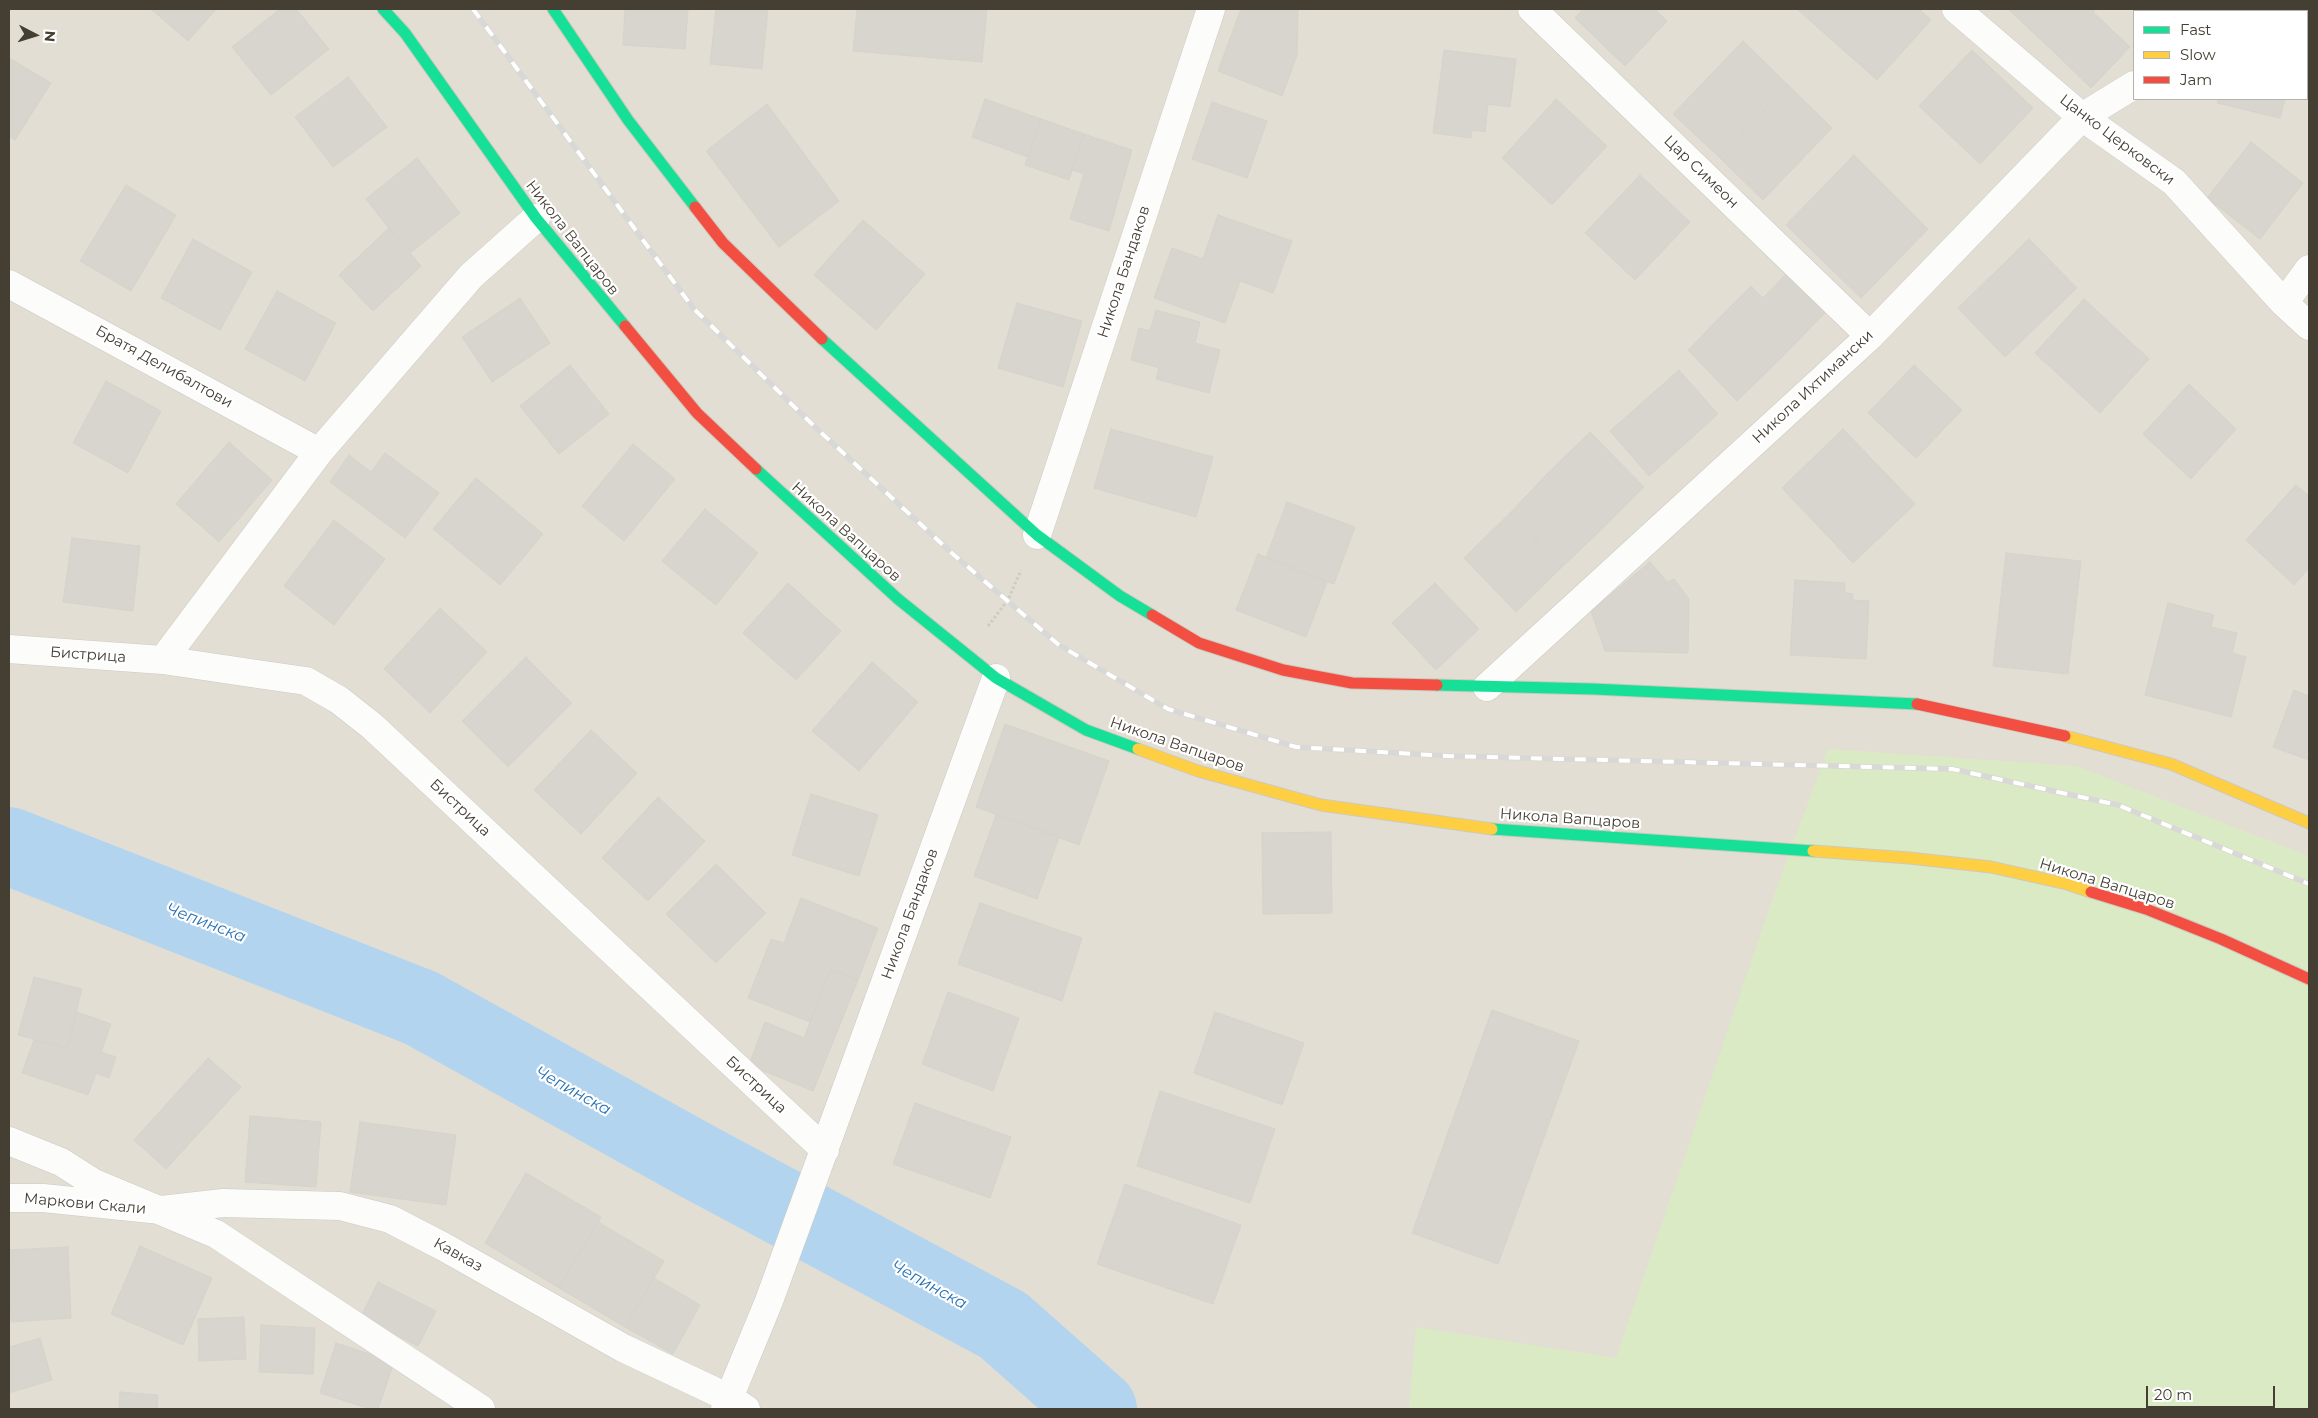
<!DOCTYPE html>
<html>
<head>
<meta charset="utf-8">
<style>
	body { margin:0 }
	#map { position:relative; width:2318px; height:1418px; overflow:hidden; background:#eeece6; font-family:Montserrat,sans-serif }
	canvas { display:block }
	.frame { position:absolute; inset:0; border:10px solid #443e33; pointer-events:none }
	.legend { position:absolute; left:2133px; top:10px; width:175px; height:90px; box-sizing:border-box; background:#fff; border:1px solid #b4b2ad; margin:0; padding:6px 9px; list-style:none; font-size:15px; color:#443e33 }
	.legend li { display:flex; align-items:center; gap:10px; height:25px }
	.legend b { width:25px; border:1px solid #b4b2ad }
	.north { position:absolute; left:10px; top:10px; width:50px; height:50px; -webkit-text-stroke:4px #fff; paint-order:stroke; rotate:95deg; font-size:14px; font-weight:700; line-height:20px; text-align:center; color:#443e33 }
	.north::after { content:''; display:block; margin:auto; width:18px; height:22px; background:#443e33; clip-path:polygon(50% 0,100% 100%,50% 72%,0 100%) }
	.scale { position:absolute; left:2146px; top:1386px; width:129px; height:22px; box-sizing:border-box; border:2px solid #443e33; border-top:0; padding-left:6px; font-size:15px; line-height:18px; white-space:nowrap; color:#443e33; -webkit-text-stroke:4px #fff; paint-order:stroke }
</style>
</head>
<body>
<div id="map">
<canvas width="2318" height="1418"></canvas>
<div class="frame"></div>
<ul class="legend">
<li><b style="height:6px;background:#16e098"></b>Fast</li>
<li><b style="height:6px;background:#ffcf43"></b>Slow</li>
<li><b style="height:6px;background:#f24e42"></b>Jam</li>
</ul>
<div class="north">N</div>
<div class="scale">20 m</div>
</div>
<script>
const c = document.querySelector('canvas').getContext('2d');
c.lineJoin = 'round';
function fill(path, color) { c.fillStyle = color; c.fill(path, 'evenodd'); }
const toPath = rows => new Path2D(rows.map(r => 'M' + r).join(''));
function strokePath(path, color, width, dash) { c.strokeStyle = color; c.lineWidth = width; c.lineCap = dash ? 'butt' : 'round'; c.setLineDash(dash || []); c.stroke(path); }
function label(font, color, halo, rows, align = 'center') {
  c.font = font + ' Montserrat,sans-serif'; c.lineWidth = 4.5; c.setLineDash([]); c.textBaseline = 'middle'; c.strokeStyle = halo; c.fillStyle = color; for (const [text, x, y, turn = 0] of rows) {
    c.save(); c.translate(x, y); c.rotate((+turn || 0) * Math.PI / 180); c.textAlign = isNaN(turn) ? turn : align; if (halo) c.strokeText(text, 0, 0); c.fillText(text, 0, 0); c.restore();
  }
}
fill(toPath([
	[9,9,2309,9,2309,1409,9,1409],
	[2134,11,2307,11,2307,99,2134,99]
]), '#e3ded3');
fill(toPath([
	[1828,749,2076,766,2309,856,2309,1409,1409,1409,1416,1327,1616,1358,1776,889]
]), '#daeac4');
strokePath(toPath([
	[9,846,421,1008,697,1161,1003,1325,1098,1409]
]), '#b3d4ef', 78);
const building = toPath([
	[151,9,216,9,188,41,151,9],
	[280,9,296,9,329,49,271,95,232,47,280,9],
	[625,9,688,9,685,49,623,45,625,9],
	[716,9,768,9,762,69,710,64,716,9],
	[857,9,987,9,982,62,853,51,857,9],
	[1241,9,1298,9,1297,55,1282,96,1218,71,1241,9],
	[1583,9,1655,9,1667,21,1625,66,1575,18,1583,9],
	[1797,9,1919,9,1931,20,1877,80,1797,9],
	[2008,9,2096,9,2055,53,2008,9],
	[2240,9,2309,9,2309,29,2307,39,2307,11,2240,11,2240,9],
	[2093,12,2130,47,2091,88,2055,53,2093,12],
	[1743,41,1788,85,1719,157,1673,114,1743,41],
	[1444,50,1516,59,1510,107,1488,104,1485,132,1472,130,1471,138,1433,133,1444,50],
	[1972,50,2033,108,1980,164,1919,106,1972,50],
	[9,58,51,83,15,140,9,136,9,58],
	[348,77,387,127,333,167,295,117,348,77],
	[1788,85,1832,128,1763,200,1719,157,1788,85],
	[985,99,1041,119,1028,157,972,137,985,99],
	[1556,99,1607,146,1552,205,1502,158,1556,99],
	[2219,99,2285,99,2280,118,2217,103,2219,99],
	[1212,102,1267,121,1247,178,1192,159,1212,102],
	[767,104,839,201,779,247,706,151,767,104],
	[1041,119,1084,134,1069,180,1025,165,1041,119],
	[1084,134,1132,150,1109,231,1070,219,1084,174,1072,170,1084,134],
	[2251,142,2303,183,2260,239,2207,198,2251,142],
	[1854,155,1928,229,1861,298,1786,225,1854,155],
	[417,158,460,213,409,254,366,199,417,158],
	[1640,175,1690,222,1635,280,1585,233,1640,175],
	[126,185,176,215,131,291,80,261,126,185],
	[1218,215,1292,241,1273,293,1240,281,1225,323,1154,298,1172,248,1203,259,1218,215],
	[863,220,925,274,876,330,814,275,863,220],
	[389,228,421,266,373,311,339,275,389,228],
	[193,239,252,272,220,330,161,298,193,239],
	[2029,239,2077,288,2005,357,1958,308,2029,239],
	[1787,273,1826,312,1781,358,1730,307,1751,286,1763,298,1787,273],
	[277,291,336,323,305,381,245,349,277,291],
	[520,298,550,343,492,382,462,337,520,298],
	[2084,299,2149,359,2100,413,2035,353,2084,299],
	[1017,303,1082,321,1063,387,998,368,1017,303],
	[1730,307,1781,358,1737,401,1688,350,1730,307],
	[1156,310,1200,322,1195,343,1220,350,1209,393,1156,379,1159,368,1131,360,1139,328,1150,331,1156,310],
	[570,365,609,414,559,454,520,406,570,365],
	[1914,365,1962,410,1916,458,1868,413,1914,365],
	[1679,370,1718,414,1649,476,1610,431,1679,370],
	[106,381,161,411,128,473,73,443,106,381],
	[2189,384,2236,429,2191,479,2143,434,2189,384],
	[1111,429,1213,457,1196,517,1094,488,1111,429],
	[1843,429,1915,504,1853,563,1782,488,1843,429],
	[1590,432,1644,487,1602,529,1547,474,1590,432],
	[229,442,272,480,219,542,176,504,229,442],
	[633,444,675,479,624,541,582,506,633,444],
	[385,453,439,493,405,538,330,482,349,455,371,472,385,453],
	[1547,474,1602,529,1562,567,1510,513,1547,474],
	[476,478,543,534,500,585,433,529,476,478],
	[2296,485,2309,496,2309,568,2294,585,2246,540,2296,485],
	[1287,502,1355,527,1334,584,1266,558,1287,502],
	[705,509,758,553,716,605,662,561,705,509],
	[1510,513,1562,567,1516,612,1464,558,1510,513],
	[334,520,385,559,334,625,284,586,334,520],
	[72,538,140,546,133,611,63,602,72,538],
	[2006,553,2081,561,2068,674,1993,666,2006,553],
	[1258,554,1327,582,1306,637,1236,610,1258,554],
	[1650,562,1667,582,1674,579,1689,599,1688,653,1605,651,1591,611,1650,562],
	[1795,580,1845,583,1845,593,1853,594,1853,600,1869,601,1866,659,1790,655,1795,580],
	[788,583,841,631,796,680,743,633,788,583],
	[1435,583,1479,629,1436,670,1392,623,1435,583],
	[2168,603,2214,615,2211,627,2237,633,2232,653,2246,657,2231,717,2145,695,2168,603],
	[440,608,487,652,430,713,384,669,440,608],
	[526,657,572,703,508,767,462,721,526,657],
	[872,662,918,702,859,771,812,731,872,662],
	[2294,690,2309,696,2309,760,2273,747,2294,690],
	[1005,724,1109,761,1079,845,976,807,1005,724],
	[591,730,637,773,581,834,534,790,591,730],
	[811,794,878,815,859,876,792,855,811,794],
	[658,797,705,841,648,901,602,858,658,797],
	[996,815,1059,837,1037,899,974,876,996,815],
	[1331,832,1332,913,1263,914,1262,833,1331,832],
	[716,864,766,913,716,963,666,914,716,864],
	[801,898,878,928,858,980,831,969,810,1022,748,998,771,939,784,943,801,898],
	[980,903,1082,938,1062,1001,958,964,980,903],
	[831,969,858,980,813,1091,749,1065,765,1022,804,1038,831,969],
	[34,977,82,989,67,1048,18,1035,34,977],
	[948,992,1019,1018,993,1091,922,1064,948,992],
	[1492,1010,1579,1041,1498,1264,1412,1233,1492,1010],
	[77,1012,111,1024,101,1052,116,1057,109,1078,96,1073,88,1095,22,1073,34,1040,67,1048,77,1012],
	[1215,1012,1304,1043,1282,1105,1194,1073,1215,1012],
	[208,1058,241,1087,166,1169,134,1140,208,1058],
	[1160,1091,1275,1129,1250,1203,1137,1166,1160,1091],
	[915,1103,1011,1137,990,1198,893,1164,915,1103],
	[250,1116,321,1122,316,1187,245,1182,250,1116],
	[360,1122,456,1135,446,1205,350,1192,360,1122],
	[526,1173,601,1217,559,1288,485,1243,526,1173],
	[1125,1184,1241,1225,1213,1304,1097,1264,1125,1184],
	[598,1222,664,1261,625,1327,559,1288,598,1222],
	[140,1246,212,1278,183,1345,111,1314,140,1246],
	[68,1247,71,1318,11,1322,9,1250,68,1247],
	[654,1278,700,1305,673,1354,625,1327,654,1278],
	[378,1282,436,1311,418,1346,361,1317,378,1282],
	[244,1317,246,1359,199,1361,198,1319,244,1317],
	[261,1325,315,1328,313,1374,259,1372,261,1325],
	[40,1338,52,1380,9,1393,9,1343,10,1347,40,1338],
	[336,1343,394,1362,378,1409,370,1409,320,1393,336,1343],
	[120,1392,158,1395,157,1409,119,1409,120,1392]
]);
fill(building, '#d8d5ce');
strokePath(building, '#d6d3cc', 1);
const street = toPath([
	[1532,9,1870,336],
	[1956,9,2082,117,2174,182,2284,303,2309,326],
	[2203,11,2205,9],
	[9,284,319,452],
	[2284,303,2309,269],
	[1037,535,1211,9],
	[9,649,163,660,264,675,306,681,339,700,372,726,825,1150],
	[163,660,319,452,471,276,536,218],
	[1487,687,1870,336,2082,117,2134,85],
	[9,1141,61,1162,94,1183,216,1234,481,1409],
	[9,1198,43,1198,161,1210,223,1203,340,1206,390,1219,444,1247,623,1348,729,1398,725,1409],
	[746,1409,729,1398,769,1301,996,678]
]);
const fast = toPath([
	[383,9,405,33,536,218,625,326],
	[553,9,628,120,695,207],
	[822,339,1037,535,1120,596,1152,615],
	[756,469,898,599,996,678,1086,730,1138,749],
	[1437,685,1593,689,1917,704],
	[1492,829,1813,851]
]);
const slow = toPath([
	[2065,736,2171,764,2309,823],
	[1138,749,1198,771,1321,805,1492,829],
	[1813,851,1909,858,1991,867,2067,884,2091,892]
]);
const jam = toPath([
	[695,207,723,243,822,339],
	[625,326,697,413,756,469],
	[1152,615,1199,643,1283,670,1352,683,1437,685],
	[1917,704,2065,736],
	[2091,892,2146,909,2221,939,2309,979]
]);
strokePath(street, '#cccac4', 29);
strokePath(fast, '#cec9bc', 13);
strokePath(slow, '#cec9bc', 13);
strokePath(jam, '#cec9bc', 13);
strokePath(toPath([
	[988,626,1008,600,1021,570]
]), '#cdcbc6', 3, [2.5, 2.5]);
strokePath(street, '#fcfcfb', 28);
strokePath(fast, '#16e098', 11);
strokePath(slow, '#ffcf43', 11);
strokePath(jam, '#f24e42', 11);
const rail = toPath([
	[473,9,693,308,815,427,954,555,1059,645,1168,709,1296,747,1448,756,1952,769,2118,805,2309,884]
]);
strokePath(rail, '#d8d8d7', 5.5);
strokePath(rail, '#fff', 4, [11]);
label('15px', '#443e33', '#fff', [
	["Цанко Церковски",2117,140,37],
	["Цар Симеон",1701,172,44],
	["Никола Вапцаров",572,238,52],
	["Никола Бандаков",1124,272,-72],
	["Братя Делибалтови",164,367,29],
	["Никола Ихтимански",1813,387,-43],
	["Никола Вапцаров",846,532,42],
	["Бистрица",88,655,4],
	["Никола Вапцаров",1177,745,19],
	["Бистрица",460,808,43],
	["Никола Вапцаров",1570,819,4],
	["Никола Вапцаров",2107,884,17],
	["Никола Бандаков",910,914,-70],
	["Бистрица",756,1085,43],
	["Маркови Скали",85,1204,5],
	["Кавказ",458,1255,29]
]);
label('italic 16px', '#2872b3', '#fff', [
	["Чепинска",206,923,21],
	["Чепинска",573,1091,29],
	["Чепинска",929,1285,29]
]);
</script>
</body>
</html>
